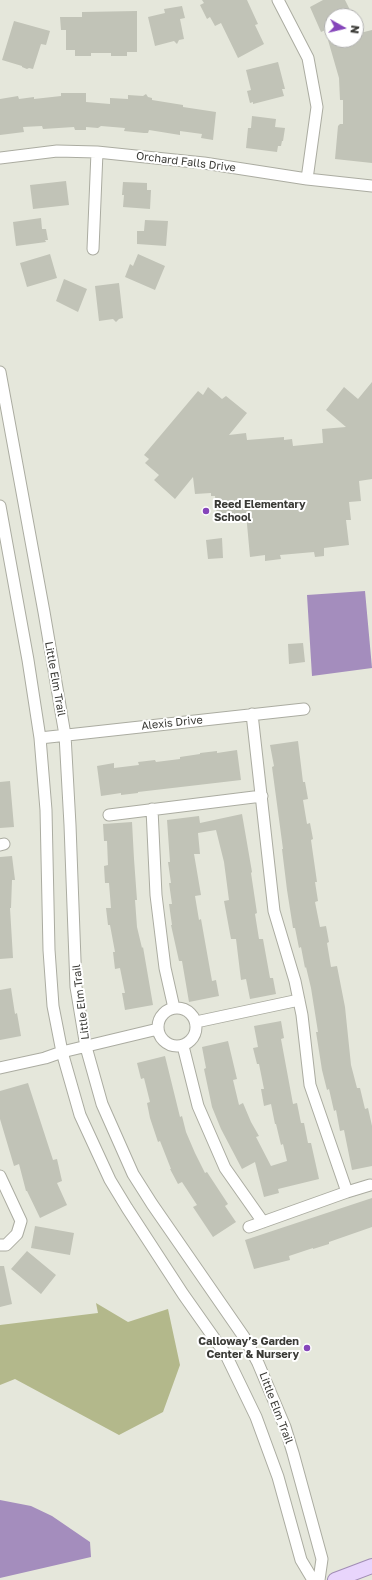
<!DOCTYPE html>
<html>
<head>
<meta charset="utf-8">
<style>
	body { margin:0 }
	#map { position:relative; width:372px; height:1580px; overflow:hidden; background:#e5e7db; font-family:"Golos Text",sans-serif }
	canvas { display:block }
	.north { position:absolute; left:324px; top:8px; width:40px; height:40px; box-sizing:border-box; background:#fff; border:1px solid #b0b0af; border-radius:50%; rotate:98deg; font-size:11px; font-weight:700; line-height:16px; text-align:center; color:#3a3a36 }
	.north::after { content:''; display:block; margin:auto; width:14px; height:18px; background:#8545ba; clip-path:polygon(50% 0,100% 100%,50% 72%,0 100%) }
</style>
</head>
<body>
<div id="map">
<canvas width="372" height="1580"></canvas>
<div class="north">N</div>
</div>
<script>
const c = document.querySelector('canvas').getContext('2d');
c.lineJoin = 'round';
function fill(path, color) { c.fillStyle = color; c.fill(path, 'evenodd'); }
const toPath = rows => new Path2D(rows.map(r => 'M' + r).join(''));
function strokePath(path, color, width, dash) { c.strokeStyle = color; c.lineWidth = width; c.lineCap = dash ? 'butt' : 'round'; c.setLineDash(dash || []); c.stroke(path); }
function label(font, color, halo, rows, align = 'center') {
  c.font = font + ' "Golos Text",sans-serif'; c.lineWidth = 4; c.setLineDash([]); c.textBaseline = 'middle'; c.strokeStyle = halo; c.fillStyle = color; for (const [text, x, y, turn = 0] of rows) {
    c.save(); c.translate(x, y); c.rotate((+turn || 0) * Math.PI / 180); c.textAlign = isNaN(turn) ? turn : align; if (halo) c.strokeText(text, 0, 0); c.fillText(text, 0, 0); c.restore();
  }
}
fill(toPath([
	[96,1303,128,1322,168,1309,180,1365,163,1412,119,1435,15,1379,0,1385,0,1325,98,1313]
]), '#b3b88b');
fill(toPath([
	[365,591,372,668,312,676,307,595],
	[0,1500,31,1506,52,1516,90,1542,91,1557,0,1578]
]), '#a48dbd');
fill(toPath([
	[202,0,247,0,258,24,255,25,264,44,238,58,221,23,215,26,210,17,207,19,200,5,204,3],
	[323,0,345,0,353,16,332,16,332,27,321,32,310,7],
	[182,6,185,18,180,19,184,39,179,40,177,44,174,41,155,46,148,17,165,13,164,9],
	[137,11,137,52,127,52,127,56,111,56,111,53,91,53,91,56,75,56,75,50,66,50,66,30,61,30,60,17,82,17,82,12],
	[14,21,50,31,46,45,41,44,33,69,29,68,27,69,22,67,22,66,2,60],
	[372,30,372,163,335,159,338,126,340,124,343,124,343,100,340,100,339,78,328,40,356,40,356,34],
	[278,62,285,89,282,89,284,96,253,104,253,102,250,103,247,91,251,90,246,70],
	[61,93,86,93,86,102,110,104,110,98,128,99,128,95,143,96,146,94,148,97,152,98,152,100,183,105,183,107,216,112,213,140,201,138,202,134,180,131,180,135,149,130,148,133,144,133,124,131,125,128,101,126,98,128,86,127,86,130,75,130,74,127,43,129,42,126,23,127,24,132,0,135,0,99,18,96,19,99,34,97,34,99,61,96],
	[252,116,276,119,275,127,285,128,283,141,282,141,281,146,278,146,277,152,246,148,248,128,251,128],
	[66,181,69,205,33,209,30,185],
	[123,182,147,183,147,190,151,190,150,209,123,207,124,195,122,195],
	[41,218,42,229,46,229,48,240,45,240,46,242,16,246,13,222],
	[145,220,168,221,166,246,137,244,137,231,144,231],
	[50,254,57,278,27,287,20,263],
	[138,254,165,266,155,290,125,277,130,264,133,266],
	[64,279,87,289,78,312,56,301],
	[119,283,123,318,119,319,116,322,113,319,99,321,95,286],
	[372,382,372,479,359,481,361,501,349,502,351,520,346,520,349,545,324,548,324,556,315,557,314,552,280,555,281,559,265,561,265,555,250,557,246,513,217,516,215,496,211,496,211,493,195,494,193,477,175,499,154,480,159,475,145,463,149,459,144,455,198,391,203,395,208,387,222,399,226,396,247,413,229,435,246,433,247,440,284,437,284,440,292,439,293,446,323,443,322,429,346,427,326,410,344,387,358,399],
	[222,538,223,558,208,559,206,540],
	[303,643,305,662,289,664,288,644],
	[298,741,303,782,305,782,308,799,303,800,307,824,310,823,313,839,311,840,317,882,315,882,318,901,315,902,320,927,326,926,329,942,327,943,331,967,337,966,345,1007,351,1065,357,1088,360,1088,365,1109,368,1108,372,1126,372,1166,352,1170,344,1130,340,1131,336,1110,334,1111,329,1089,327,1090,322,1070,316,1032,318,1032,311,988,306,967,305,968,301,947,299,948,295,928,293,928,287,890,282,849,283,849,272,767,274,766,270,745],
	[237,750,241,780,138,792,138,793,121,795,121,793,101,796,97,766,114,763,114,768,139,765,138,762,155,760,156,762,180,759,180,757,200,754,200,753,217,751,217,753],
	[10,781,14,827,0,828,0,782],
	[242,814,252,872,251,873,257,913,255,914,259,939,263,939,270,978,273,978,276,994,250,999,246,979,241,980,236,939,231,939,224,901,229,900,224,862,216,830,198,833,200,854,194,854,201,895,195,896,199,920,201,919,212,981,216,980,219,996,189,1002,182,961,179,961,171,925,172,925,169,904,172,904,169,883,171,883,168,862,170,862,167,820,199,816,200,823],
	[132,822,134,859,137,900,135,900,137,927,142,948,143,947,153,1005,125,1010,122,993,125,993,120,968,115,969,113,952,115,952,110,925,108,925,106,908,111,908,109,883,105,883,104,866,108,865,107,841,104,841,103,824],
	[12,856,15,880,12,880,11,908,10,908,13,958,0,959,0,857],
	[11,988,15,1014,17,1013,21,1036,0,1040,0,990],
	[281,1021,284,1038,281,1039,293,1104,297,1103,301,1123,304,1123,308,1143,311,1143,319,1179,278,1189,279,1193,264,1197,255,1162,242,1169,221,1129,212,1107,204,1069,206,1068,202,1047,228,1041,237,1079,233,1080,239,1105,243,1103,251,1122,259,1136,256,1137,271,1166,287,1161,283,1144,281,1145,276,1124,275,1124,271,1104,264,1106,261,1089,264,1089,259,1064,257,1064,253,1048,258,1047,254,1026],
	[165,1056,180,1117,182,1116,186,1132,195,1153,205,1173,207,1172,228,1204,225,1206,236,1222,213,1237,193,1207,197,1205,182,1182,178,1184,170,1169,171,1169,160,1141,158,1142,150,1118,147,1103,150,1102,144,1078,141,1079,137,1063],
	[28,1083,53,1160,57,1159,62,1181,57,1183,67,1205,40,1218,27,1191,26,1191,19,1164,14,1166,0,1119,0,1091],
	[372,1198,372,1227,329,1242,329,1244,313,1249,313,1248,289,1256,290,1260,254,1269,245,1240],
	[35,1226,74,1233,70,1255,31,1248],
	[27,1251,56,1275,41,1294,11,1269],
	[0,1266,4,1266,12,1304,0,1307]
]), '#c1c3b7');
const minor = toPath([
	[278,0,308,58,317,107,307,179],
	[0,158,57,151,97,152,204,163,307,179,372,186],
	[93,249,97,152],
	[0,372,44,612,65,735,70,825,76,987,86,1047,102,1104,133,1174,152,1204,244,1337,258,1363,285,1427,293,1453,322,1559,319,1580],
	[0,506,28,660,40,738,46,810,49,950,53,1006,62,1052,80,1115,110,1180,127,1208,183,1294,226,1355,256,1417,278,1477,301,1560,313,1580],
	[252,714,274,911,295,981,302,1015,310,1085,347,1192,370,1185],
	[40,738,304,709],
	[152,809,156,895,165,968,174,1008],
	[109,815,262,796],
	[0,845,4,844],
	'158 1027a19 19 0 1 1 38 0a19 19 0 1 1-38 0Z',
	[196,1022,299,1000],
	[183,1046,198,1106,225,1168,263,1222],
	[0,1068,45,1058,62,1052,158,1029],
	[0,1176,21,1221,17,1234,6,1245,0,1245],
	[249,1227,347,1192]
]);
const major = toPath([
	[335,1580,372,1566]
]);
strokePath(minor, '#abaca1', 13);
strokePath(major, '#a18db5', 16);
strokePath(minor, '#fff', 11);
strokePath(major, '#e8d5fc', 14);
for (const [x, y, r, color] of [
	[206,511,4,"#8545ba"],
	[307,1348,4,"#8545ba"]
]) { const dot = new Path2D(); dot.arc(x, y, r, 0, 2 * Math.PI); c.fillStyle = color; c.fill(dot); strokePath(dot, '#fff', 1.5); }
label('11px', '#3a3a36', '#fff', [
	["Orchard Falls Drive",186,162,7],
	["Little Elm Trail",55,679,80],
	["Alexis Drive",172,723,-6],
	["Little Elm Trail",81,1002,-97],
	["Little Elm Trail",276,1408,69]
]);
label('bold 11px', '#3a3a36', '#fff', [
	["Reed Elementary",214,505],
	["School",214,518],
	["Calloway’s Garden",299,1342,"right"],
	["Center & Nursery",299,1355,"right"]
], 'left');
</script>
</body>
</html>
